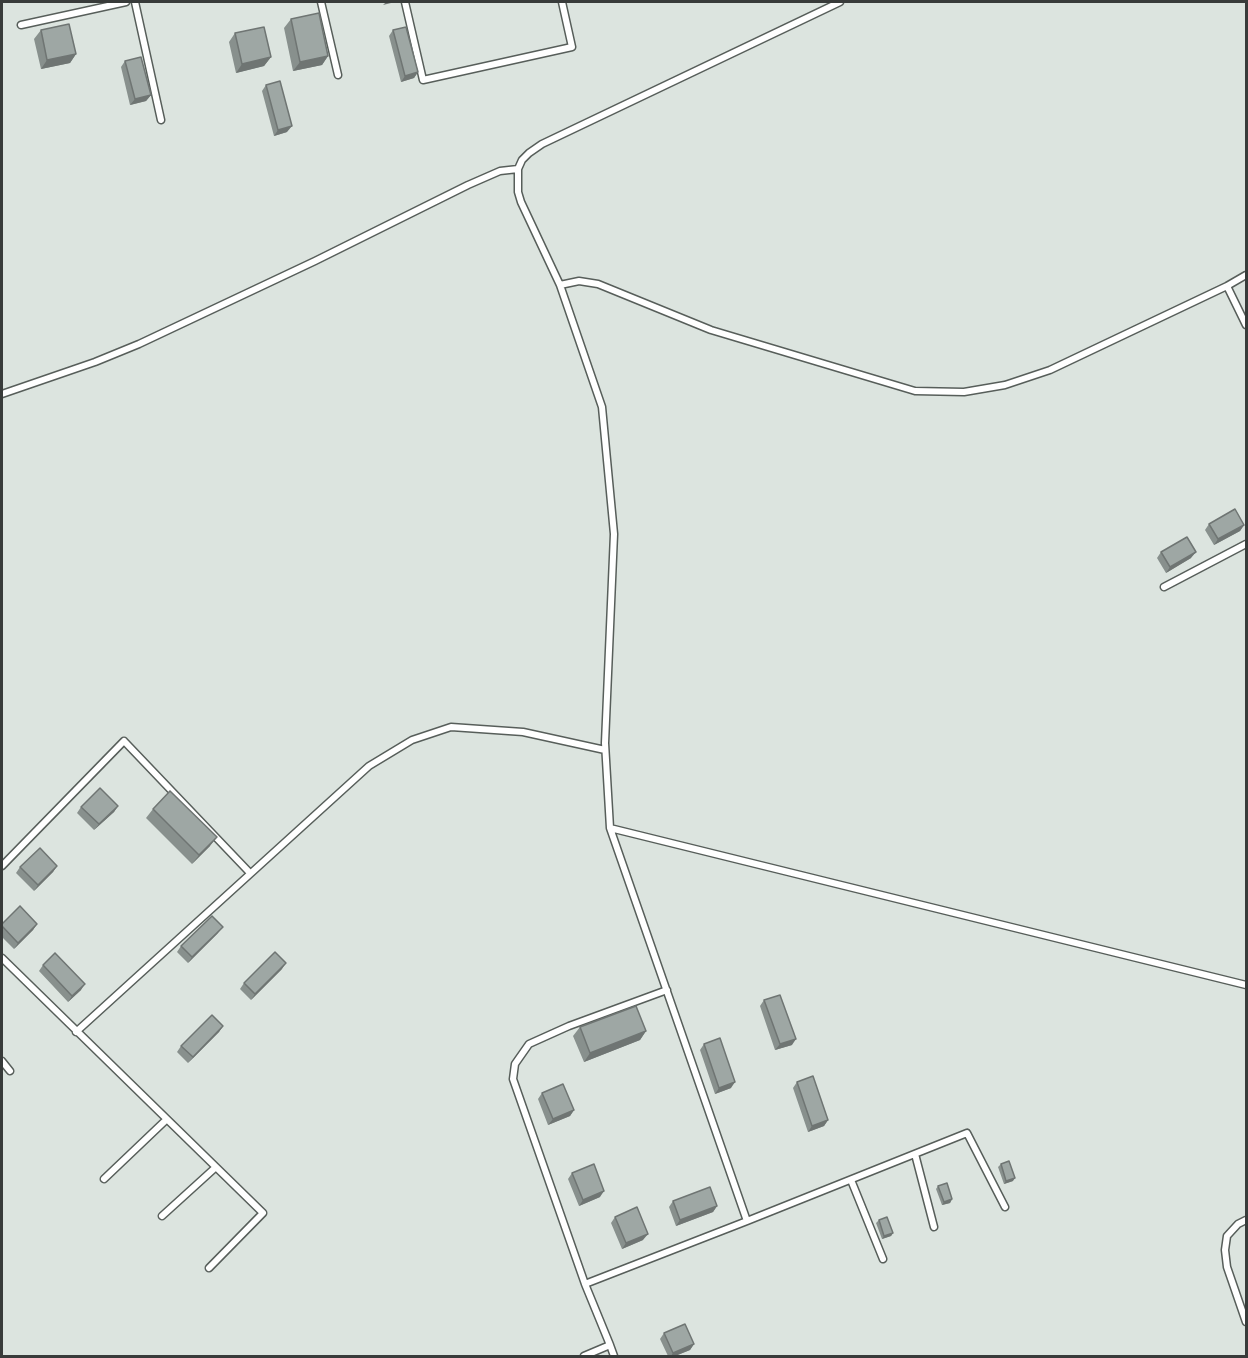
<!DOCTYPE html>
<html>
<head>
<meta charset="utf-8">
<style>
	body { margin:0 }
	#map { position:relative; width:1248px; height:1358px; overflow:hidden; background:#dce4df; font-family:Montserrat,sans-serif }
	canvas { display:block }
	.frame { position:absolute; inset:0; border:3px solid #383b3a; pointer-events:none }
</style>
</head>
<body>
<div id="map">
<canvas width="1248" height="1358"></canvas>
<div class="frame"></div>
</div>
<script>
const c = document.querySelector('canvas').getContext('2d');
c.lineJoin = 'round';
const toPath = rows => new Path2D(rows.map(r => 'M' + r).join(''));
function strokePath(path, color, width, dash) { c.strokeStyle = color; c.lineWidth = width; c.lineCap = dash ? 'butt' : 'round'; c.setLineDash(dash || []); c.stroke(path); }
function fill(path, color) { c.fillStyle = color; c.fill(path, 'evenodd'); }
const service = toPath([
	[135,2,161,120],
	[321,2,338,75],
	[405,2,423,80,572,47,562,2],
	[21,25,126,2],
	[560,285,579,281,598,284,711,330,915,391,964,392,1005,385,1050,370,1227,286,1246,275],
	[1227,286,1246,325],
	[2,394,95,362,139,344,315,261,468,185,500,171,518,169],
	[1164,587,1246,544],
	[610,828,1246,985],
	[2,866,124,741,250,873],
	[2,958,263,1213,209,1268],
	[667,990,569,1026,529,1044,515,1064,513,1079,585,1284,747,1221,967,1133,1005,1207],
	[76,1032,369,766,412,740,451,727,523,732,605,750],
	[2,1061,10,1071],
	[915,1154,934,1227],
	[104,1179,167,1119],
	[851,1180,883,1259],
	[162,1216,216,1167],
	[1246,1220,1238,1224,1227,1236,1225,1250,1227,1267,1246,1322],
	[747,1221,610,828,605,743,614,534,602,407,560,285,521,202,518,192,518,169,522,160,529,153,542,144,840,2],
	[610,1345,614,1356],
	[584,1356,610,1345,585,1284]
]);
strokePath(service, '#575e5a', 9);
strokePath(service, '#fff', 6);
fill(toPath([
	[291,19,328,56,322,65,293,71,284,28],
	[41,30,76,54,70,63,41,69,34,39],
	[393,30,418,72,414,78,401,82,389,36],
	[235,33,271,57,264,66,236,73,229,42],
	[125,61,151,95,146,101,130,105,121,67],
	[266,85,287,132,274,136,262,91],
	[1209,524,1244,525,1240,531,1214,545,1205,530],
	[1161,552,1191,558,1166,573,1157,558],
	[118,806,114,812,94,830,77,813,81,807],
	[153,809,210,846,192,864,146,818],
	[57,866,53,872,34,891,16,873,20,867],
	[2,924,37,924,33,930,14,949,2,937],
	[218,933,188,963,177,952,181,946],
	[43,965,81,990,68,1002,39,971],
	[282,969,251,1000,240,989,244,983],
	[764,1000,792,1045,775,1050,760,1006],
	[223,1026,219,1032,188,1063,177,1052,181,1046],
	[580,1027,646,1031,640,1040,584,1062,573,1036],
	[704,1044,731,1088,715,1094,700,1050],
	[797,1082,828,1120,824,1126,808,1132,793,1088],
	[542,1093,574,1110,570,1116,548,1125,538,1099],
	[1001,1164,1013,1181,1004,1184,998,1167],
	[572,1173,600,1197,579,1206,568,1179],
	[938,1186,952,1199,950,1203,942,1205,936,1189],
	[673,1201,717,1206,713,1212,676,1226,669,1207],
	[615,1217,643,1240,622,1249,611,1223],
	[879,1220,893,1233,891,1236,882,1239,876,1223],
	[664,1333,694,1344,690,1350,675,1356,668,1356,660,1339]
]), '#88908d');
fill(toPath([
	[386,2,395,2,383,5],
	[76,54,70,63,41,69,47,60],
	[328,56,322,65,293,71,300,62],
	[271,57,264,66,236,73,242,64],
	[418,72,414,78,401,82,405,76],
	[151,95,146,101,130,105,135,99],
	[292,126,287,132,274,136,278,130],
	[1244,525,1240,531,1214,545,1218,539],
	[1196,552,1191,558,1166,573,1170,567],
	[118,806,114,812,94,830,99,824],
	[217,837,210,846,192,864,199,855],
	[57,866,53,872,34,891,38,885],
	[37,924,33,930,14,949,18,943],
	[223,927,218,933,188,963,192,957],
	[286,963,282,969,251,1000,255,994],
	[85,984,81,990,68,1002,72,996],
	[223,1026,219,1032,188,1063,193,1057],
	[646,1031,640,1040,584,1062,590,1053],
	[796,1039,792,1045,775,1050,780,1044],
	[735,1082,731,1088,715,1094,719,1088],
	[574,1110,570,1116,548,1125,553,1119],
	[828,1120,824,1126,808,1132,812,1126],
	[1015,1178,1013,1181,1004,1184,1006,1181],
	[604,1191,600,1197,579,1206,583,1200],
	[952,1199,950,1203,942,1205,944,1202],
	[717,1206,713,1212,676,1226,680,1220],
	[893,1233,891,1236,882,1239,884,1236],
	[648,1234,643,1240,622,1249,626,1243],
	[694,1344,690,1350,675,1356,671,1356,673,1353]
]), '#6f7573');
const building = toPath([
	[319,13,328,56,300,62,291,19,319,13],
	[69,24,76,54,47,60,41,30,69,24],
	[264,27,271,57,242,64,235,33,264,27],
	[406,27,418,72,405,76,393,30,406,27],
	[141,57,151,95,135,99,125,61,141,57],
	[280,81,292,126,278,130,266,85,280,81],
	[1235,509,1244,525,1218,539,1209,524,1235,509],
	[1187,537,1196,552,1170,567,1161,552,1187,537],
	[100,788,118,806,99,824,81,807,100,788],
	[170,791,217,837,199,855,153,809,170,791],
	[40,848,57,866,38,885,20,867,40,848],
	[20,906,37,924,18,943,2,926,2,924,20,906],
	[212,916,223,927,192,957,181,946,212,916],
	[275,952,286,963,255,994,244,983,275,952],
	[55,953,85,984,72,996,43,965,55,953],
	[780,995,796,1039,780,1044,764,1000,780,995],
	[636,1006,646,1031,590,1053,580,1027,636,1006],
	[212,1015,223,1026,193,1057,181,1046,212,1015],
	[720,1038,735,1082,719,1088,704,1044,720,1038],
	[813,1076,828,1120,812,1126,797,1082,813,1076],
	[563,1084,574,1110,553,1119,542,1093,563,1084],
	[1009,1161,1015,1178,1006,1181,1001,1164,1009,1161],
	[594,1164,604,1191,583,1200,572,1173,594,1164],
	[947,1183,952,1199,944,1202,938,1186,947,1183],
	[710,1187,717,1206,680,1220,673,1201,710,1187],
	[637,1207,648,1234,626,1243,615,1217,637,1207],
	[887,1217,893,1233,884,1236,879,1220,887,1217],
	[685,1324,694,1344,673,1353,664,1333,685,1324]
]);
fill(building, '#9ea7a4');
strokePath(building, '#6f7573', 1.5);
</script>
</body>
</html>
